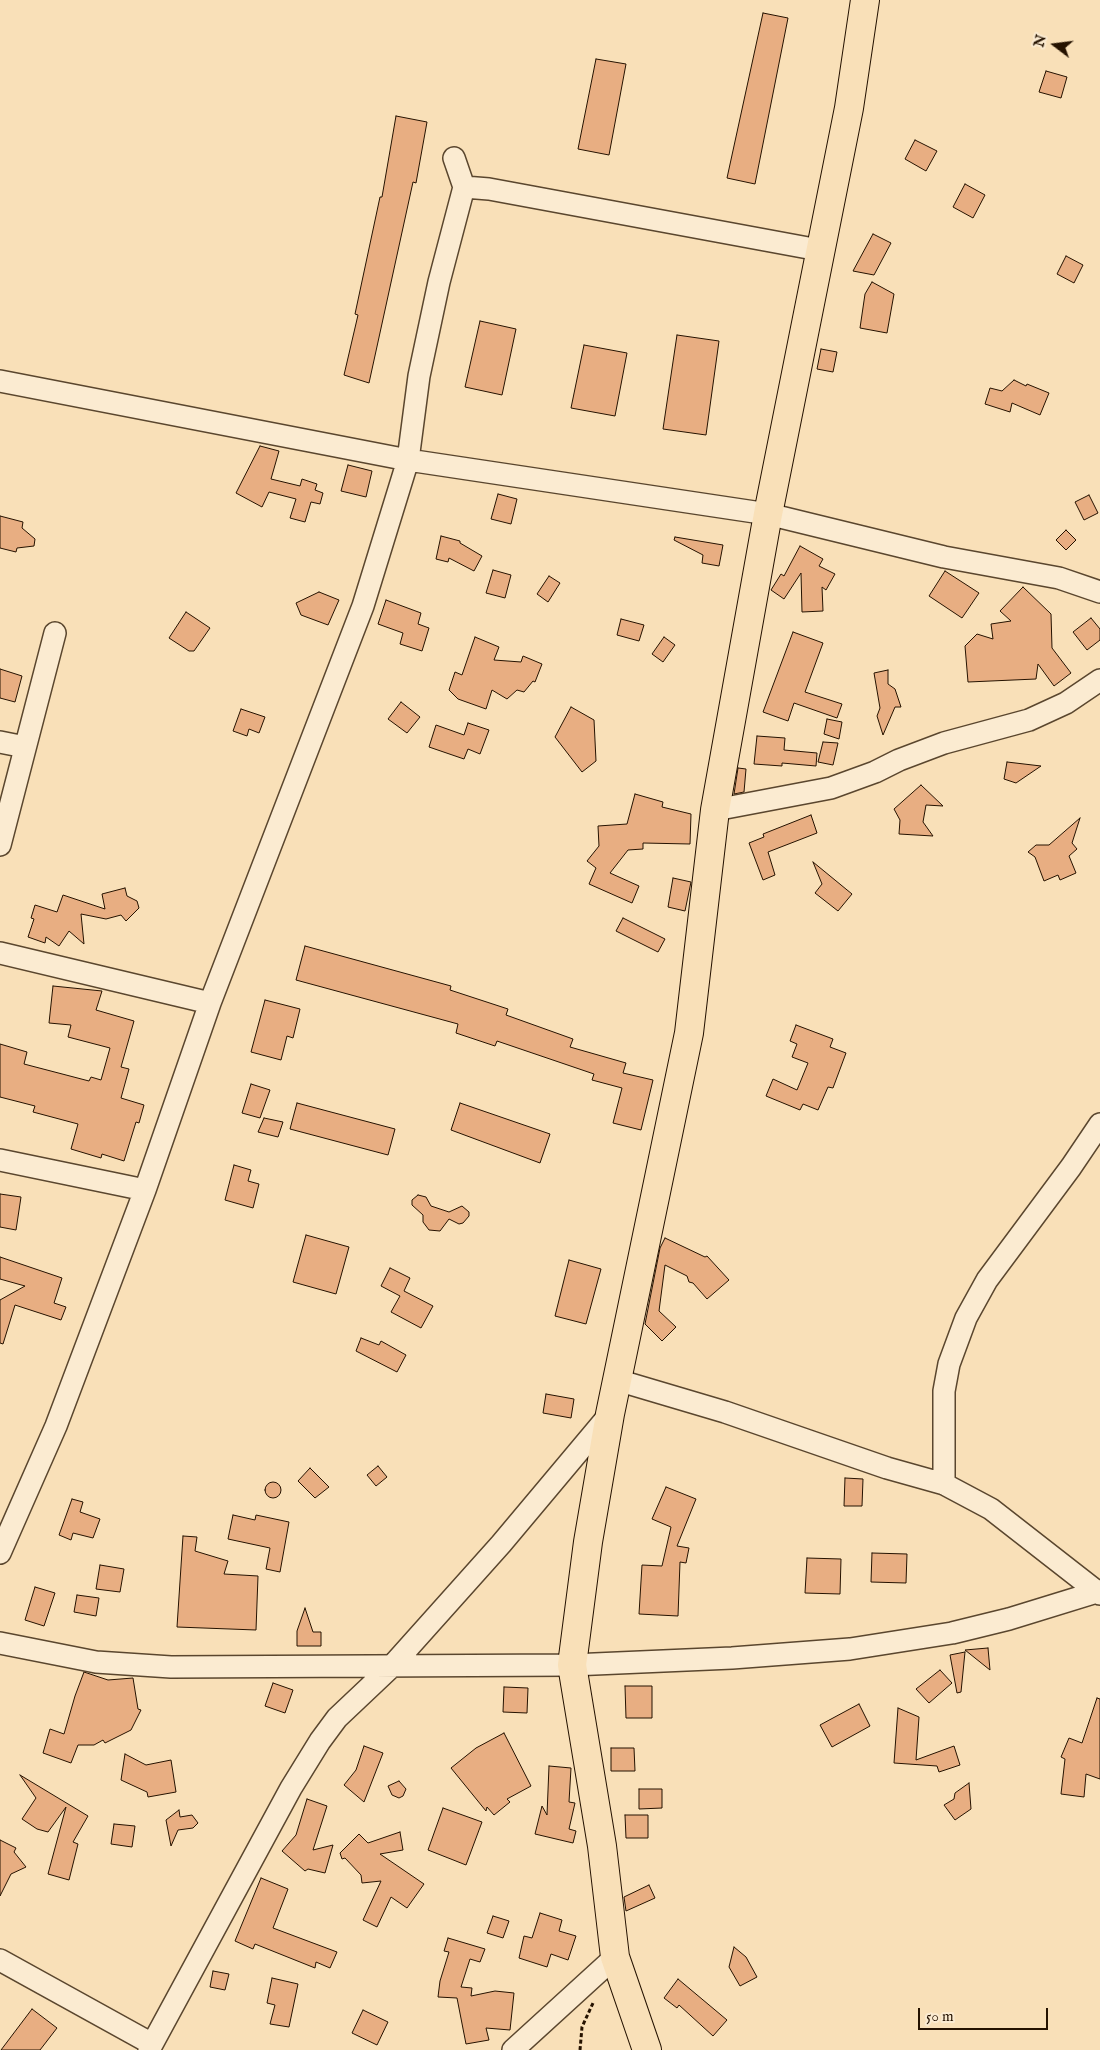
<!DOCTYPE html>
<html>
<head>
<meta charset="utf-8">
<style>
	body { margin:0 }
	#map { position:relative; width:1100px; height:2050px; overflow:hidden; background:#f9e0b8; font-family:"IM FELL English",serif }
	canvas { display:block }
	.north { position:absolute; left:1030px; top:20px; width:50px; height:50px; -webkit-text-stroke:4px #fbebd1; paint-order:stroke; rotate:285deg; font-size:14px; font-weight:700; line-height:20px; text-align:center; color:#251200 }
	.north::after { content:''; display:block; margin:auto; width:18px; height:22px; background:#251200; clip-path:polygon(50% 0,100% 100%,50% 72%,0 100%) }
	.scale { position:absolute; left:918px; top:2008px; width:130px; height:22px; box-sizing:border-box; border:2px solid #251200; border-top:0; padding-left:6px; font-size:15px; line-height:18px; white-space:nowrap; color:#251200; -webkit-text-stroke:4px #fbebd1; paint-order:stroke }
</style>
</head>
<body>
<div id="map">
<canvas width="1100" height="2050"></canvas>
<div class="north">N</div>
<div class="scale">50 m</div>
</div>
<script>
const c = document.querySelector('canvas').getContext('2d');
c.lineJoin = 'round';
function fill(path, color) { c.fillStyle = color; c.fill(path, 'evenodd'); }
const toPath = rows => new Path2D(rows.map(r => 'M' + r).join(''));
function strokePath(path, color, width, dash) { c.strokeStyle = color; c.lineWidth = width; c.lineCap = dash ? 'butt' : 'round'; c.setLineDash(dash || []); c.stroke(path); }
const building = toPath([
	[763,13,788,18,755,184,727,178,763,13],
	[596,59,626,64,609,155,578,149,596,59],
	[1046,71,1067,77,1061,98,1039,92,1046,71],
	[396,116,427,122,416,183,413,182,369,383,344,375,358,315,355,314,380,197,382,197,396,116],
	[915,140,937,151,926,171,905,159,915,140],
	[965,184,985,195,973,218,953,207,965,184],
	[873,234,891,243,874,275,853,271,873,234],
	[1066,256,1083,265,1074,283,1057,274,1066,256],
	[872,282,894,294,887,333,860,328,865,294,872,282],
	[480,321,516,329,502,395,465,387,480,321],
	[677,335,719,341,706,435,663,429,677,335],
	[584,345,627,353,615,416,571,408,584,345],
	[821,349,837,352,833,372,817,369,821,349],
	[1014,380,1026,386,1027,384,1049,393,1040,415,1012,403,1010,412,985,404,990,388,1002,391,1014,380],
	[260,446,279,451,271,479,300,486,302,479,317,484,315,490,323,493,320,504,311,502,305,522,290,518,296,499,269,492,262,507,236,493,260,446],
	[348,465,372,471,366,497,341,491,348,465],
	[498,494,517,499,511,524,491,519,498,494],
	[1089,495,1098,513,1084,520,1075,502,1089,495],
	[0,516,23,522,22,528,35,539,34,546,17,548,16,552,0,548,0,516],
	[1066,530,1076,540,1066,550,1056,540,1066,530],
	[441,536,460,541,460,543,482,556,474,571,449,558,448,562,436,559,441,536],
	[675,537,723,545,719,566,702,563,703,555,674,540,675,537],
	[800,546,823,559,819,566,835,574,826,590,822,587,823,611,802,612,801,573,784,599,771,590,781,574,784,576,800,546],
	[493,570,511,575,505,598,486,593,493,570],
	[945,571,979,593,962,618,929,596,945,571],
	[549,576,560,583,548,602,537,594,549,576],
	[1023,587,1051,614,1052,648,1071,673,1054,686,1038,664,1036,679,968,682,965,646,977,634,993,639,991,624,1011,621,1000,611,1023,587],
	[319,592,339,600,328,625,301,615,296,603,319,592],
	[386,600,421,613,418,624,429,628,422,651,400,644,403,633,378,624,386,600],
	[186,612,210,628,194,651,189,651,169,638,186,612],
	[1091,618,1100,629,1100,640,1087,650,1073,632,1091,618],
	[621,619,644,625,639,641,617,635,621,619],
	[793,632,823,643,805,692,842,704,837,718,794,703,788,721,763,712,793,632],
	[475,637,499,647,494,660,521,662,523,656,542,664,535,682,533,681,524,692,517,690,507,699,492,690,486,709,458,699,449,690,455,672,462,675,475,637],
	[664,637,675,645,663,662,652,654,664,637],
	[0,669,22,676,15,702,0,698,0,669],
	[888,670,888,684,895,689,901,707,895,707,883,735,877,716,880,708,874,673,888,670],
	[401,702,420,717,407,733,388,719,401,702],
	[571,707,594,720,596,761,582,772,555,737,571,707],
	[241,709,265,717,259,733,249,729,247,736,233,731,241,709],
	[827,719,842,722,839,739,824,734,827,719],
	[468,723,489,730,480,754,468,749,464,759,429,747,436,725,464,735,468,723],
	[757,736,785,738,784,750,817,753,816,766,782,763,782,766,754,764,757,736],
	[823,742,838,743,833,765,818,762,823,742],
	[1007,762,1041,766,1016,783,1004,779,1007,762],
	[738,768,746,769,744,792,734,794,738,768],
	[921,785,943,806,926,805,923,822,933,836,899,834,900,820,894,809,921,785],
	[635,794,663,802,662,807,691,814,690,844,643,843,643,849,628,850,610,873,639,886,632,903,589,884,596,868,587,861,599,846,598,826,627,824,635,794],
	[811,815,817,833,768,852,775,875,763,880,749,843,764,837,763,834,811,815],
	[1080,818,1072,843,1077,849,1069,856,1076,873,1060,880,1058,875,1044,881,1035,857,1028,852,1036,845,1049,845,1080,818],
	[813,862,852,894,838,911,815,893,822,884,813,862],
	[673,878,691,882,685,911,668,907,673,878],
	[125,888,127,896,137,901,139,908,126,921,121,915,106,919,81,914,84,944,69,931,59,946,46,937,45,943,28,937,34,919,31,918,35,905,57,912,63,895,105,909,102,894,125,888],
	[623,918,665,939,658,952,616,931,623,918],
	[305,946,451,986,450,990,508,1009,506,1015,573,1039,570,1047,626,1063,623,1073,653,1080,641,1130,613,1123,622,1088,592,1080,594,1074,497,1041,495,1046,456,1033,458,1024,296,980,305,946],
	[53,986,102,991,96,1010,134,1021,121,1067,129,1069,121,1098,144,1105,139,1123,136,1122,124,1161,102,1154,101,1158,71,1149,78,1124,33,1112,35,1106,0,1097,0,1044,27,1052,24,1064,89,1081,91,1077,101,1080,110,1048,68,1037,71,1025,49,1023,53,986],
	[265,1000,300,1009,293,1038,287,1036,281,1060,251,1052,265,1000],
	[796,1025,833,1039,830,1047,846,1053,833,1088,828,1087,818,1110,803,1104,800,1110,766,1096,773,1079,797,1090,808,1063,792,1057,797,1044,790,1041,796,1025],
	[251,1084,270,1090,260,1118,242,1113,251,1084],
	[297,1103,395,1129,388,1155,290,1129,297,1103],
	[460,1103,550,1134,540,1163,451,1130,460,1103],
	[264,1118,283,1122,278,1137,258,1132,264,1118],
	[234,1165,251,1170,248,1181,259,1184,253,1208,225,1200,234,1165],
	[0,1194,21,1197,16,1230,0,1227,0,1194],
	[418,1195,426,1197,431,1206,449,1212,462,1206,469,1212,469,1216,463,1223,459,1224,449,1219,440,1231,429,1230,423,1222,423,1215,412,1205,412,1200,418,1195],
	[306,1235,349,1247,336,1294,293,1282,306,1235],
	[665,1238,705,1257,707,1256,729,1280,707,1299,693,1283,689,1282,687,1276,665,1265,659,1311,676,1327,662,1341,645,1324,660,1248,665,1238],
	[0,1257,62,1278,54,1303,66,1307,61,1320,15,1305,3,1344,0,1343,0,1300,25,1286,0,1279,0,1257],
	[569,1260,601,1269,586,1324,555,1316,569,1260],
	[390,1268,410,1278,404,1291,433,1306,421,1328,391,1312,400,1296,381,1286,390,1268],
	[361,1338,379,1345,381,1341,406,1355,397,1372,356,1351,361,1338],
	[546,1394,574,1399,571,1418,543,1413,546,1394],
	[378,1466,387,1477,376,1486,367,1475,378,1466],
	[310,1468,329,1487,315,1498,298,1481,310,1468],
	[845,1478,863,1479,862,1506,844,1506,845,1478],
	'265 1490a8 8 0 1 1 16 0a8 8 0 1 1-16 0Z',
	[666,1487,696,1499,677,1546,689,1548,686,1563,680,1562,678,1616,639,1614,642,1565,662,1566,671,1527,652,1519,666,1487],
	[72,1499,83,1502,80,1512,100,1519,93,1538,73,1533,71,1540,59,1535,72,1499],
	[233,1515,255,1520,256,1515,289,1522,280,1572,266,1569,270,1548,228,1539,233,1515],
	[183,1536,197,1537,195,1551,228,1561,224,1574,258,1576,256,1630,177,1627,183,1536],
	[872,1553,907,1554,906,1583,871,1582,872,1553],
	[807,1558,841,1559,840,1594,805,1593,807,1558],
	[100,1565,124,1569,120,1592,96,1589,100,1565],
	[35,1587,55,1593,44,1626,25,1620,35,1587],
	[77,1595,99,1598,96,1616,74,1612,77,1595],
	[305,1608,313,1632,321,1632,321,1646,297,1646,297,1631,305,1608],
	[988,1648,990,1670,965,1650,988,1648],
	[965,1652,961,1692,957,1693,950,1655,965,1652],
	[940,1670,952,1683,929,1703,916,1689,940,1670],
	[84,1672,108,1680,133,1678,138,1709,141,1710,131,1730,105,1743,103,1740,94,1745,78,1745,71,1763,43,1753,50,1729,64,1734,75,1696,84,1672],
	[273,1683,293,1690,285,1713,265,1706,273,1683],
	[625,1686,652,1686,652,1718,626,1718,625,1686],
	[504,1687,528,1688,527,1713,503,1712,504,1687],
	[1097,1698,1100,1699,1100,1779,1086,1774,1084,1797,1061,1794,1065,1759,1061,1757,1069,1738,1082,1743,1097,1698],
	[859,1704,870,1726,832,1747,820,1725,859,1704],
	[898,1708,919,1717,916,1760,954,1746,960,1765,939,1772,937,1766,894,1763,898,1708],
	[504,1733,531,1786,507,1799,510,1802,494,1815,487,1807,486,1811,451,1768,476,1748,504,1733],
	[364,1746,383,1753,364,1802,344,1785,356,1770,364,1746],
	[611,1748,634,1748,635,1771,611,1771,611,1748],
	[125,1754,146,1765,171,1760,176,1792,148,1797,147,1792,121,1780,125,1754],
	[549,1766,571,1768,569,1802,575,1803,569,1829,576,1831,573,1843,535,1834,542,1806,547,1815,549,1766],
	[20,1775,88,1816,73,1842,78,1844,69,1880,48,1874,66,1807,48,1832,37,1829,22,1819,36,1798,20,1775],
	[399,1781,406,1789,403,1796,399,1798,392,1795,388,1786,399,1781],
	[969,1783,971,1809,955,1820,944,1805,954,1799,955,1793,969,1783],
	[639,1789,662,1789,662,1808,639,1809,639,1789],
	[307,1799,327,1806,313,1850,333,1845,325,1873,308,1869,305,1871,282,1851,296,1835,307,1799],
	[443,1808,482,1822,466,1865,428,1850,443,1808],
	[179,1810,180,1817,192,1815,198,1823,193,1828,178,1830,171,1846,166,1820,179,1810],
	[625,1815,648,1815,648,1838,626,1838,625,1815],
	[114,1824,135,1826,132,1847,111,1844,114,1824],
	[400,1832,403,1850,380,1854,424,1884,407,1908,391,1897,377,1927,363,1920,381,1881,362,1883,361,1875,345,1858,342,1859,340,1853,359,1834,368,1843,400,1832],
	[0,1840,16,1848,14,1852,26,1867,11,1874,0,1896,0,1840],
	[261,1878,288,1889,273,1928,337,1952,330,1968,316,1962,315,1968,255,1944,253,1949,235,1941,261,1878],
	[649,1885,655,1898,626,1911,624,1897,649,1885],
	[540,1913,562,1920,559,1931,576,1936,568,1960,551,1954,547,1967,519,1958,524,1936,532,1938,540,1913],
	[493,1916,509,1921,503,1938,487,1933,493,1916],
	[448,1938,485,1949,480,1962,470,1959,461,1987,472,1988,471,1996,495,1991,514,1993,510,2030,486,2028,489,2040,466,2044,457,1998,438,1997,440,1981,449,1952,444,1951,448,1938],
	[734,1947,746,1957,757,1977,740,1986,729,1967,734,1947],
	[213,1971,229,1974,225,1990,210,1987,213,1971],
	[272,1978,298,1984,289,2027,270,2024,275,2005,267,2003,272,1978],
	[678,1979,727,2020,713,2036,679,2005,677,2008,664,1998,678,1979],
	[32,2009,57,2028,40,2050,1,2050,32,2009],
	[363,2010,388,2022,377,2045,352,2033,363,2010]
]);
fill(building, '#e8ae82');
strokePath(building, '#251200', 1);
const minor = toPath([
	[464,187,489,189,819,250],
	[0,381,408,460,768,514,944,557,1059,578,1100,592],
	[0,742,25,747],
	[715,810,831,788,875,772,899,760,944,743,1029,720,1066,703,1100,680],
	[0,845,55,633],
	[0,953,210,1003],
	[0,1160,145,1190],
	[617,1380,725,1412,887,1468,944,1484,991,1509,1100,1594],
	[944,1484,944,1391,949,1364,966,1318,987,1280,1071,1167,1100,1124],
	[0,1553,56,1426,145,1190,210,1003,363,606,408,460,419,376,439,282,464,187,454,158],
	[0,1643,96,1662,171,1667,572,1665,732,1658,850,1649,952,1633,1009,1619,1100,1591],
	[0,1960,152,2044],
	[149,2050,291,1788,320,1741,337,1718,391,1667,501,1544,610,1414],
	[513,2050,615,1957]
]);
const major = toPath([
	[647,2050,615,1957,602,1846,572,1665,588,1542,610,1414,689,1033,715,810,768,514,849,108,865,0]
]);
strokePath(minor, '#5a462e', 24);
strokePath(major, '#251200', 30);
strokePath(toPath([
	[580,2050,582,2027,593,2003]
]), '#251200', 3, [4, 2.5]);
strokePath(minor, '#fbebd1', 21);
strokePath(major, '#f9e0b8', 28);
</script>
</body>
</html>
